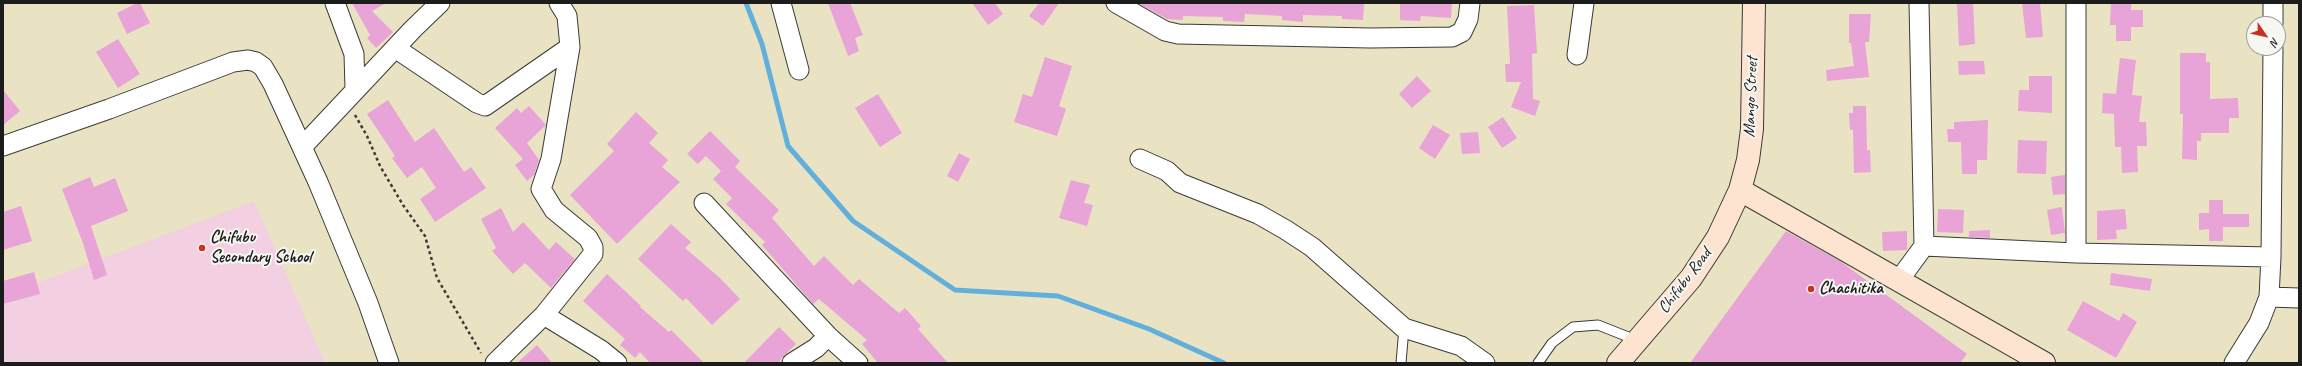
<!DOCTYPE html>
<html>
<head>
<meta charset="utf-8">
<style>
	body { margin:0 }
	#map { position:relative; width:2302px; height:366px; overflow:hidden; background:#e9e3c4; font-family:Caveat,sans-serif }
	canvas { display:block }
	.frame { position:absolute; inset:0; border:4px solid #1c1c1c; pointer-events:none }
	.north { position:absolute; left:2246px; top:16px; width:40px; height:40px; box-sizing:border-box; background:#f6f6f2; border:1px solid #9f9f9c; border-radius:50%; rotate:124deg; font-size:11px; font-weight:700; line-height:16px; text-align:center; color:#1c1c1c }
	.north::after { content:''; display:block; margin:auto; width:14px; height:18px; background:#c8321e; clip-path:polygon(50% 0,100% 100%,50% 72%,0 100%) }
</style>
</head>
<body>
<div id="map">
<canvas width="2302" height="366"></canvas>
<div class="frame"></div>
<div class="north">N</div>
</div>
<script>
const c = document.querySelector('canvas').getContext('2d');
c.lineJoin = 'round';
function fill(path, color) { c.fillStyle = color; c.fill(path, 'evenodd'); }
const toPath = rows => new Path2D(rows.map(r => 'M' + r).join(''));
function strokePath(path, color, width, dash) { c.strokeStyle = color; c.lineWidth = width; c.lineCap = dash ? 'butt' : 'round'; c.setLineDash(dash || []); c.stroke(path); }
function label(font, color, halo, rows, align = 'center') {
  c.font = font + ' Caveat,sans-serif'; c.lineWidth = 4; c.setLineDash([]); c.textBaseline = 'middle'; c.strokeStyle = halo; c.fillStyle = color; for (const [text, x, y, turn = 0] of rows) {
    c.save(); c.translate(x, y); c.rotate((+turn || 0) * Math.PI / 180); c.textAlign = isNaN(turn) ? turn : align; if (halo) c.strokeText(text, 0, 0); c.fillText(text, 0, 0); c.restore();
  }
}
fill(toPath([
	[254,201,325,363,3,363,3,296]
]), '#f2cfe1');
strokePath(toPath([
	[746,3,762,44,788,146,853,221,955,290,1058,296,1149,329,1224,363]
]), '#63afdc', 5);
fill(toPath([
	[137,3,140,3,150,23,127,34,117,13],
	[352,3,386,3,372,11,393,32,376,48,367,38,370,35],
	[828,3,850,3,863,35,855,38,859,51,848,56],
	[972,3,995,3,1003,14,988,25],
	[1039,3,1059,3,1043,26,1029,16],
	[1138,3,1364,3,1363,20,1342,19,1342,16,1303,15,1303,22,1282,20,1282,16,1245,14,1244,22,1223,21,1223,17,1183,16,1183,20,1167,19],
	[1400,3,1452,3,1451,18,1421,16,1420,21,1400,20],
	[1957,3,1973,3,1975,44,1959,46],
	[2022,3,2040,3,2043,37,2026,38],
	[2111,3,2131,3,2131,10,2143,10,2143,27,2131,27,2131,41,2116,41,2116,25,2110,25],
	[1534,5,1537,53,1532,54,1533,99,1540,101,1535,116,1511,107,1521,82,1506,82,1505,64,1510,64,1507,6],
	[1849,14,1871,14,1869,42,1865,42,1869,77,1827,81,1826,70,1854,66,1851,43,1849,43],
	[118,39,140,74,118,88,96,52],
	[2180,53,2206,53,2206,62,2210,62,2210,99,2238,98,2239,118,2229,118,2229,133,2201,133,2201,141,2197,141,2197,160,2182,159,2183,114,2180,114],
	[1045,57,1072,66,1059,106,1066,109,1057,136,1014,122,1023,94,1032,97],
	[2120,58,2136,60,2132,95,2142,96,2139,122,2146,122,2147,146,2137,146,2138,172,2122,173,2121,147,2115,147,2114,114,2102,113,2103,93,2116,94],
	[1958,61,1984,61,1985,74,1959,75],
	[1417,76,1431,91,1412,108,1399,94],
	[2029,76,2052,76,2052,113,2018,111,2019,90,2029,90],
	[3,90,20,111,3,125],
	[878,94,902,133,880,147,855,108],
	[388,100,415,142,434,128,464,172,471,167,486,188,435,222,420,199,436,188,422,167,407,178,392,158,395,156,367,114],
	[529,106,546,125,527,143,539,160,534,175,527,181,515,165,523,159,495,128,517,108,521,113],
	[1853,106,1866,106,1867,150,1870,150,1871,172,1854,173,1853,130,1850,130,1849,113,1853,113],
	[636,112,658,133,649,143,668,160,662,167,680,182,617,244,570,195,614,151,607,144],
	[1503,117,1517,138,1502,148,1488,127],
	[1988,120,1987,160,1977,160,1977,174,1962,174,1961,142,1948,142,1947,129,1954,129,1954,122],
	[1433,125,1450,135,1435,159,1419,148],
	[710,131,740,161,735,167,779,210,772,218,814,266,824,256,853,285,859,279,899,313,905,308,921,326,918,329,948,363,878,363,862,344,867,340,819,299,813,304,762,245,765,242,726,204,732,198,713,179,721,171,706,156,698,164,687,154],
	[1478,132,1480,153,1462,154,1460,133],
	[2018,140,2047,141,2046,174,2017,173],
	[959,153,970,159,958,182,947,176],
	[2065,175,2065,194,2053,195,2051,177],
	[90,177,94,187,115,178,128,211,91,226,107,275,94,280,83,243,62,189],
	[1071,180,1090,185,1084,203,1093,205,1087,226,1059,218],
	[2209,200,2223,200,2223,214,2249,214,2249,227,2223,227,2223,241,2209,241,2209,229,2199,230,2199,213,2209,213],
	[21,206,32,241,3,250,3,212],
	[2062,207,2065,233,2051,235,2047,210],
	[501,208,513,232,523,222,549,250,556,242,575,259,551,288,525,263,513,274,492,251,496,248,481,219],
	[1938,209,1964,210,1963,233,1937,232],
	[2125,209,2127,229,2116,230,2117,239,2097,240,2097,211],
	[671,224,691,242,685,248,720,278,740,299,712,325,686,298,683,301,638,259],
	[1990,230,1990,238,1969,237,1969,231],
	[1786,231,1840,261,1967,354,1960,363,1690,363],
	[1907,231,1907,250,1883,251,1882,232],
	[34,272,40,294,3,304,3,281],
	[2111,273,2152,279,2150,291,2110,285],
	[607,274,641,306,640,307,669,332,671,330,704,363,650,363,640,352,635,358,620,345,625,339,583,301],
	[2083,301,2119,321,2123,313,2137,322,2116,358,2067,330],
	[779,327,796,344,782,358,778,363,744,363],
	[537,345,552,363,517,363]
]), '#e8a3d7');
const lane = toPath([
	[1401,363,1404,328],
	[1538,363,1552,343,1573,327,1598,325,1636,340]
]);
const street = toPath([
	[335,3,354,54,355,89],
	[781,3,799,70],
	[1116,3,1165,31,1178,34,1370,38,1452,37,1462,32,1468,19,1470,3],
	[2076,3,2076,253],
	[2273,24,2273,3],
	[395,48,477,103,485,106,570,47],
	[1577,55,1584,3],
	[3,146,109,109,233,62,248,60,256,62,263,67,273,84,318,182,368,303,389,363],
	[303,146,413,29,440,3],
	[1140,159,1167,171,1180,183,1258,214,1286,230,1312,247,1404,328,1461,346,1485,363],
	[704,203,828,336,816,348,792,363],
	[1924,246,2076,253,2271,257],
	[1899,280,1924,246,1919,3],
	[2269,297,2299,298],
	[544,315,601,350,617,363],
	[828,336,858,363],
	[495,363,544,315,593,254,593,247,588,238,554,210,541,189,551,159,570,47,567,16,559,3],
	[2234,363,2259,323,2269,297,2271,257,2273,48]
]);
const secondary = toPath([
	[1740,190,2044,363],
	[1618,363,1691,278,1718,237,1740,190,1748,160,1752,129,1754,3]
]);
strokePath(lane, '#3b3a35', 11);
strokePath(street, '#3b3a35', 21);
strokePath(secondary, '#3b3a35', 24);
strokePath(toPath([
	[355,115,367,136,380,166,403,205,425,236,437,278,481,353]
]), '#3b3a35', 2.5, [3, 3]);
strokePath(lane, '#fff', 9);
strokePath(street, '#fff', 19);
strokePath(secondary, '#fde4d1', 22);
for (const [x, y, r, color] of [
	[202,248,4,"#c8321e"],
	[1811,289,4,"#c8321e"]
]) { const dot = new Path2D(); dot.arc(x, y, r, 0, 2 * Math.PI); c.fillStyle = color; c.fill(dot); strokePath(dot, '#f6f6f2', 1.5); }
label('17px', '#1c1c1c', '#f6f6f2', [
	["Mango Street",1751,97,-88],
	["Chifubu Road",1685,281,-53]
]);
label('bold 17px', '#1c1c1c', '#f6f6f2', [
	["Chifubu",210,238],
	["Secondary School",210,258],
	["Chachitika",1819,289]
], 'left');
</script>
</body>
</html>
